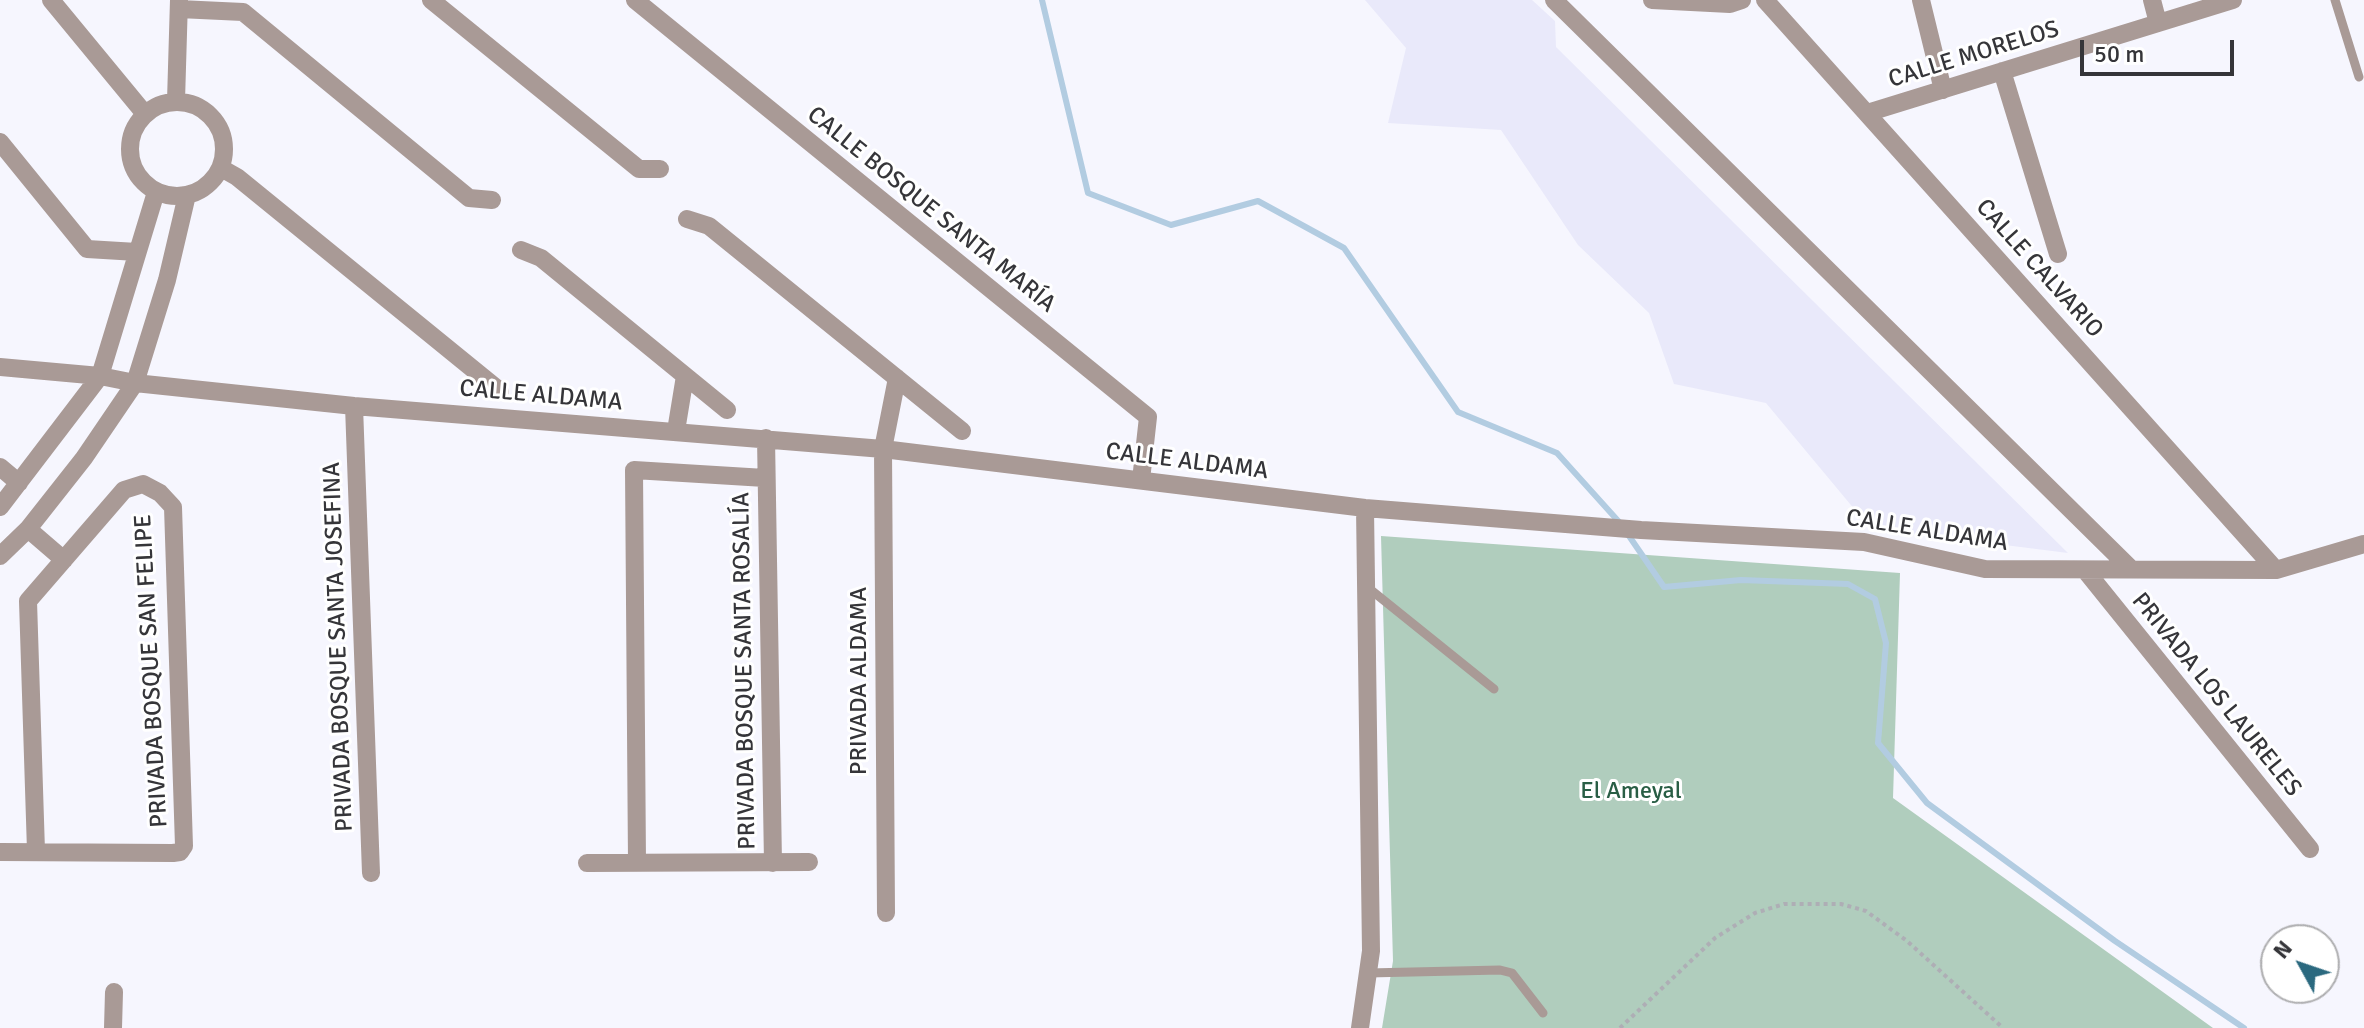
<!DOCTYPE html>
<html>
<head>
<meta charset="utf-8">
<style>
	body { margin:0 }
	#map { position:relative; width:2364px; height:1028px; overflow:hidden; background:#f6f6fe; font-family:Signika,sans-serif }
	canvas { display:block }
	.north { position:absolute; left:2260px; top:924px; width:80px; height:80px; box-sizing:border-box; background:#fff; border:2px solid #aeaeb0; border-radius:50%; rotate:310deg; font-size:22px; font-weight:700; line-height:32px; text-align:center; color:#353539 }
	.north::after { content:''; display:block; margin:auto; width:28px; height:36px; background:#2b697f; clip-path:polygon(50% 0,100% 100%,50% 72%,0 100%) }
	.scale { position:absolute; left:2080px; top:40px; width:154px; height:36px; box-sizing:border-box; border:4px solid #353539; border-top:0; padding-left:10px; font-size:24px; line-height:28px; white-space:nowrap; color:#353539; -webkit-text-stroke:6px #fff; paint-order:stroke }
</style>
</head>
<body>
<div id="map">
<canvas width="2364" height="1028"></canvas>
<div class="north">N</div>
<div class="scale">50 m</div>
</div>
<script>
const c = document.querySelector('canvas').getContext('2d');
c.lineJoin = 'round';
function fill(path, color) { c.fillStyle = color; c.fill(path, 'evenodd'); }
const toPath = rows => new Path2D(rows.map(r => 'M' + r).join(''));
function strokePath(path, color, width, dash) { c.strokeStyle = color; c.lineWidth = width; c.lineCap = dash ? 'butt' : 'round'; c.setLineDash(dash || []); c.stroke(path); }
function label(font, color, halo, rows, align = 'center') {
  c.font = font + ' Signika,sans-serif'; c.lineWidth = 6; c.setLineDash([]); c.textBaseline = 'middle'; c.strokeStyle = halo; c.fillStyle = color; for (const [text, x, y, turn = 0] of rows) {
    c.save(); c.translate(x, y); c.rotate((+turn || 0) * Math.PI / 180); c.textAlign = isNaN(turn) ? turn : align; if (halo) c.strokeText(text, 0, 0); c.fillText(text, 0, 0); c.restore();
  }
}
fill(toPath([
	[1365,0,1532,0,1555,21,1556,47,2068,553,1870,528,1766,403,1674,384,1649,313,1578,245,1501,130,1388,123,1406,48]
]), '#e9e9fa');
fill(toPath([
	[1381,536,1900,573,1893,798,2213,1028,1382,1028,1393,961]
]), '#b0cdbd');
strokePath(toPath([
	[1042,0,1088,193,1171,225,1258,201,1344,248,1458,412,1557,453,1620,523],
	[1627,533,1664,587,1741,580,1848,584,1875,599,1886,643,1878,743,1927,803,2115,941,2244,1028]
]), '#b2cce1', 6);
strokePath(toPath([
	[1620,1028,1715,938,1755,913,1784,904,1841,904,1866,911,1907,941,2003,1028]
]), '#aeaeb5', 4, [4, 4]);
strokePath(toPath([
	[2335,0,2359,77],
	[1366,586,1494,689],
	[1368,973,1500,970,1512,973,1543,1013]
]), '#a99a96', 9);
strokePath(toPath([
	[51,0,145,114],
	[431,0,639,169,660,169],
	[635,0,1148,417,1141,480],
	[1554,0,2131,569],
	[1652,0,1730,4,1742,0],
	[1765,0,2276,570],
	[1921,0,1943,90],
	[2152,0,2158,23],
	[179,9,243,12,469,198,492,200],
	[2002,71,2058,254],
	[176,101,179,0],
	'130 149a47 47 0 1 1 94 0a47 47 0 1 1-94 0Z',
	[1867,113,2233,0],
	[0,142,87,249,137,252],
	[221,168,237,177,500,391],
	[687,219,709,226,962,431],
	[521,250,541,258,727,410],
	[0,367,100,376,135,383,354,406,883,449,1365,508,1641,530,1864,542,1985,569,2276,570,2364,544],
	[354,406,371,873],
	[676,431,685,376],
	[766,438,773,863],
	[0,467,19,483],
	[0,507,100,376,156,192],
	[28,529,64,560],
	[0,556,28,529,84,458,135,383,167,280,187,195],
	[2085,570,2310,849],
	[0,852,173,853,180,852,184,846,173,507,160,493,143,484,124,490,28,601,36,851],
	[587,863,809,862],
	[637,863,634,470,765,478],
	[886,913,883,449,897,378],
	[113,1028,114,992],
	[1360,1028,1371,951,1365,508]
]), '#a99a96', 18);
label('24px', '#353539', '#fff', [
	["CALLE MORELOS",1974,55,-17],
	["CALLE BOSQUE SANTA MARÍA",931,210,39],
	["CALLE CALVARIO",2039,269,48],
	["CALLE ALDAMA",541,396,5],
	["CALLE ALDAMA",1187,462,7],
	["CALLE ALDAMA",1927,531,9],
	["PRIVADA BOSQUE SANTA JOSEFINA",339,647,-92],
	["PRIVADA BOSQUE SAN FELIPE",152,671,-93],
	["PRIVADA BOSQUE SANTA ROSALÍA",745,671,-91],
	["PRIVADA ALDAMA",860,681,-90],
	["PRIVADA LOS LAURELES",2216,695,51]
]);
label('24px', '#295e45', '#fff', [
	["El Ameyal",1631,792]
]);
</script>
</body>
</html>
